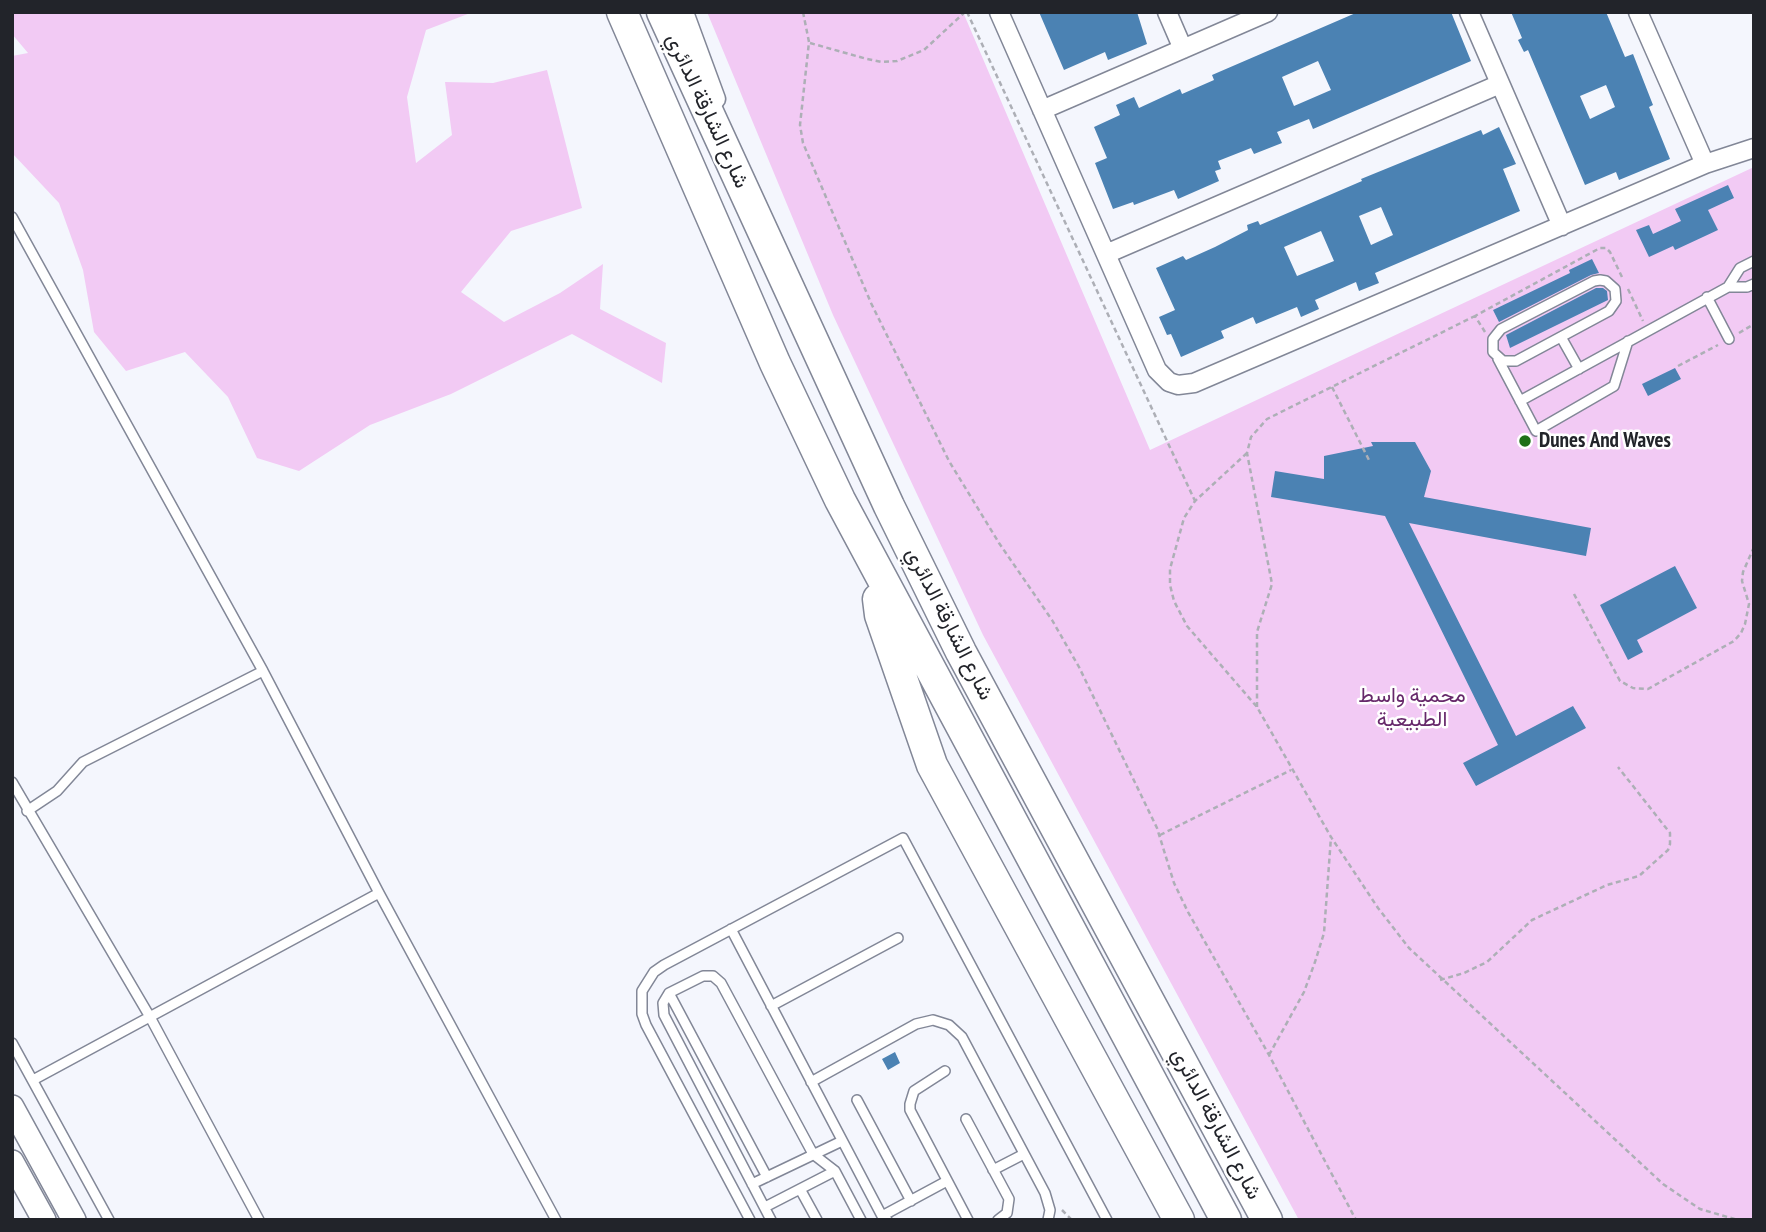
<!DOCTYPE html>
<html>
<head>
<meta charset="utf-8">
<style>
	body { margin:0 }
	#map { position:relative; width:1766px; height:1232px; overflow:hidden; background:#f4f6fd; font-family:"PT Sans Narrow",sans-serif }
	canvas { display:block }
	.frame { position:absolute; inset:0; border:14px solid #22242a; pointer-events:none }
</style>
</head>
<body>
<div id="map">
<canvas width="1766" height="1232"></canvas>
<div class="frame"></div>
</div>
<script>
const c = document.querySelector('canvas').getContext('2d');
c.lineJoin = 'round';
function fill(path, color) { c.fillStyle = color; c.fill(path, 'evenodd'); }
const toPath = rows => new Path2D(rows.map(r => 'M' + r).join(''));
function strokePath(path, color, width, dash) { c.strokeStyle = color; c.lineWidth = width; c.lineCap = dash ? 'butt' : 'round'; c.setLineDash(dash || []); c.stroke(path); }
function label(font, color, halo, rows, align = 'center') {
  c.font = font + ' "PT Sans Narrow",Vazirmatn,sans-serif'; c.lineWidth = 5; c.setLineDash([]); c.textBaseline = 'middle'; c.strokeStyle = halo; c.fillStyle = color; for (const [text, x, y, turn = 0] of rows) {
    c.save(); c.translate(x, y); c.rotate((+turn || 0) * Math.PI / 180); c.textAlign = isNaN(turn) ? turn : align; if (halo) c.strokeText(text, 0, 0); c.fillText(text, 0, 0); c.restore();
  }
}
fill(toPath([
	[12,12,473,12,426,30,407,97,416,163,452,135,445,82,493,83,547,70,582,208,511,231,461,292,504,322,560,293,603,264,600,309,666,343,662,383,572,334,451,394,370,425,299,471,257,458,228,397,185,352,126,371,94,332,83,270,59,203,12,153,12,56,28,53,12,34],
	[707,12,963,12,1150,450,1754,167,1754,1220,1299,1220,983,635,833,315]
]), '#f2caf4');
fill(toPath([
	[1039,12,1137,12,1147,44,1108,60,1105,52,1064,70],
	[1358,12,1451,12,1471,61,1313,129,1309,119,1277,132,1282,143,1254,154,1251,148,1218,161,1221,169,1215,171,1219,181,1178,199,1174,190,1134,205,1133,202,1113,209,1095,163,1107,158,1094,127,1120,115,1116,105,1134,97,1139,108,1180,89,1182,94,1214,80,1212,75],
	[1318,61,1331,90,1294,106,1282,77],
	[1511,12,1606,12,1625,57,1633,54,1653,105,1649,107,1670,159,1619,180,1616,172,1585,185,1528,50,1524,52,1518,40,1522,38],
	[1606,85,1615,107,1590,119,1580,96],
	[1499,127,1516,164,1503,169,1520,211,1375,273,1379,283,1359,291,1356,282,1315,300,1319,309,1301,317,1297,307,1256,324,1253,317,1221,331,1224,338,1181,357,1171,334,1167,335,1159,317,1175,310,1156,268,1183,256,1186,260,1215,247,1248,230,1247,225,1258,221,1260,225,1362,181,1361,179,1481,130,1483,135],
	[1381,207,1393,235,1371,245,1359,216],
	[1321,231,1334,261,1297,276,1284,247],
	[1728,185,1734,198,1708,210,1718,230,1675,250,1673,246,1649,257,1636,230,1649,225,1653,234,1681,221,1675,209],
	[1592,259,1599,273,1591,275,1499,322,1493,310,1570,273,1569,270],
	[1596,288,1603,288,1607,291,1608,300,1510,348,1506,335],
	[1675,368,1681,379,1648,396,1642,384],
	[1371,442,1415,442,1431,471,1424,497,1591,528,1586,556,1409,523,1516,736,1573,706,1586,728,1476,786,1463,763,1498,745,1385,516,1271,497,1275,471,1324,479,1324,456,1373,446],
	[1675,566,1697,608,1637,640,1643,652,1628,660,1600,605],
	[895,1052,900,1063,888,1070,882,1059]
]), '#4b82b3');
const lane = toPath([
	[12,217,263,671,379,893,556,1220],
	[1600,280,1606,281,1615,289,1616,301,1609,311,1516,361,1503,361,1493,352,1493,339,1501,329,1594,281,1600,280],
	[1728,287,1740,268,1754,261],
	[1707,297,1729,339],
	[1561,337,1579,369],
	[1498,359,1536,431,1614,386,1628,341],
	[1520,401,1728,287,1747,287,1754,284],
	[12,782,150,1017,259,1220],
	[27,811,57,791,83,762,263,671],
	[731,929,882,1216,887,1220],
	[669,993,767,1177],
	[771,1006,898,938],
	[12,1043,109,1220],
	[945,1071,914,1091,910,1104,910,1110,968,1220],
	[33,1080,379,893],
	[811,1082,916,1024,933,1020,949,1025,962,1037,1045,1193,1050,1210,1048,1220],
	[857,1100,911,1201],
	[966,1119,1009,1199,1007,1213,998,1220],
	[993,1170,1024,1154],
	[752,1184,842,1141],
	[800,1189,817,1220],
	[765,1207,835,1171],
	[882,1216,947,1181],
	[750,1220,646,1025,642,1014,642,991,654,972,664,965,903,838,1107,1220],
	[771,1220,664,1015,663,1003,669,993,703,976,713,976,721,983,813,1154,835,1171,861,1220]
]);
const street = toPath([
	[684,12,716,99],
	[999,12,1157,370,1169,382,1178,385,1194,383,1705,164,1754,148],
	[1167,12,1183,49],
	[1469,12,1562,226],
	[1638,12,1705,164],
	[1042,110,1268,12],
	[1106,254,1500,84]
]);
const secondary = toPath([
	[12,1107,74,1220],
	[12,1162,44,1220]
]);
const highway = toPath([
	[622,12,775,363,840,500,1226,1220],
	[662,12,889,506,961,652,1267,1220],
	[878,599,880,615,932,765,1179,1220]
]);
strokePath(lane, '#828797', 12);
strokePath(street, '#828797', 21);
strokePath(secondary, '#828797', 26);
strokePath(highway, '#828797', 33);
strokePath(toPath([
	[803,12,809,42,800,125,803,143,871,303,949,461,999,543,1052,620,1079,667,1157,828,1174,883,1188,912,1269,1055,1356,1220],
	[967,12,1195,501],
	[810,43,867,59,882,62,897,61,924,50,965,12],
	[1628,289,1643,321],
	[1485,332,1475,316,1600,248,1606,248,1610,252,1622,277],
	[1739,333,1754,324],
	[1678,366,1718,345],
	[1332,387,1370,462],
	[1247,453,1195,501,1184,518,1170,569,1170,585,1174,601,1187,626,1257,707,1331,837,1378,908,1409,948,1663,1184,1700,1209,1738,1220],
	[1574,594,1620,681,1633,688,1648,689,1734,641,1741,633,1745,624,1749,604,1742,581,1743,572,1754,547],
	[1257,707,1257,632,1272,584,1247,453,1251,437,1267,419,1475,316],
	[1160,835,1291,770],
	[1440,980,1464,973,1487,962,1532,920,1607,885,1639,876,1668,850,1670,844,1670,833,1618,767],
	[1269,1055,1304,992,1315,962,1324,933,1331,837],
	[1062,1210,1072,1220]
]), '#adafb6', 2.5, [5, 3.5]);
strokePath(lane, '#fff', 9);
strokePath(street, '#fff', 18);
strokePath(secondary, '#fff', 23);
strokePath(highway, '#fff', 30);
for (const [x, y, r, color] of [
	[1525,441,7,"#1f7017"]
]) { const dot = new Path2D(); dot.arc(x, y, r, 0, 2 * Math.PI); c.fillStyle = color; c.fill(dot); strokePath(dot, '#fff', 2.5); }
label('21px', '#22242a', '#fff', [
	["شارع الشارقة الدائري",707,111,65],
	["شارع الشارقة الدائري",949,624,63],
	["شارع الشارقة الدائري",1216,1124,62]
]);
label('bold 21px', '#22242a', '#fff', [
	["Dunes And Waves",1539,441]
], 'left');
label('21px', '#66286a', '#fff', [
	["محمية واسط",1412,696],
	["الطبيعية",1412,720]
]);
</script>
</body>
</html>
